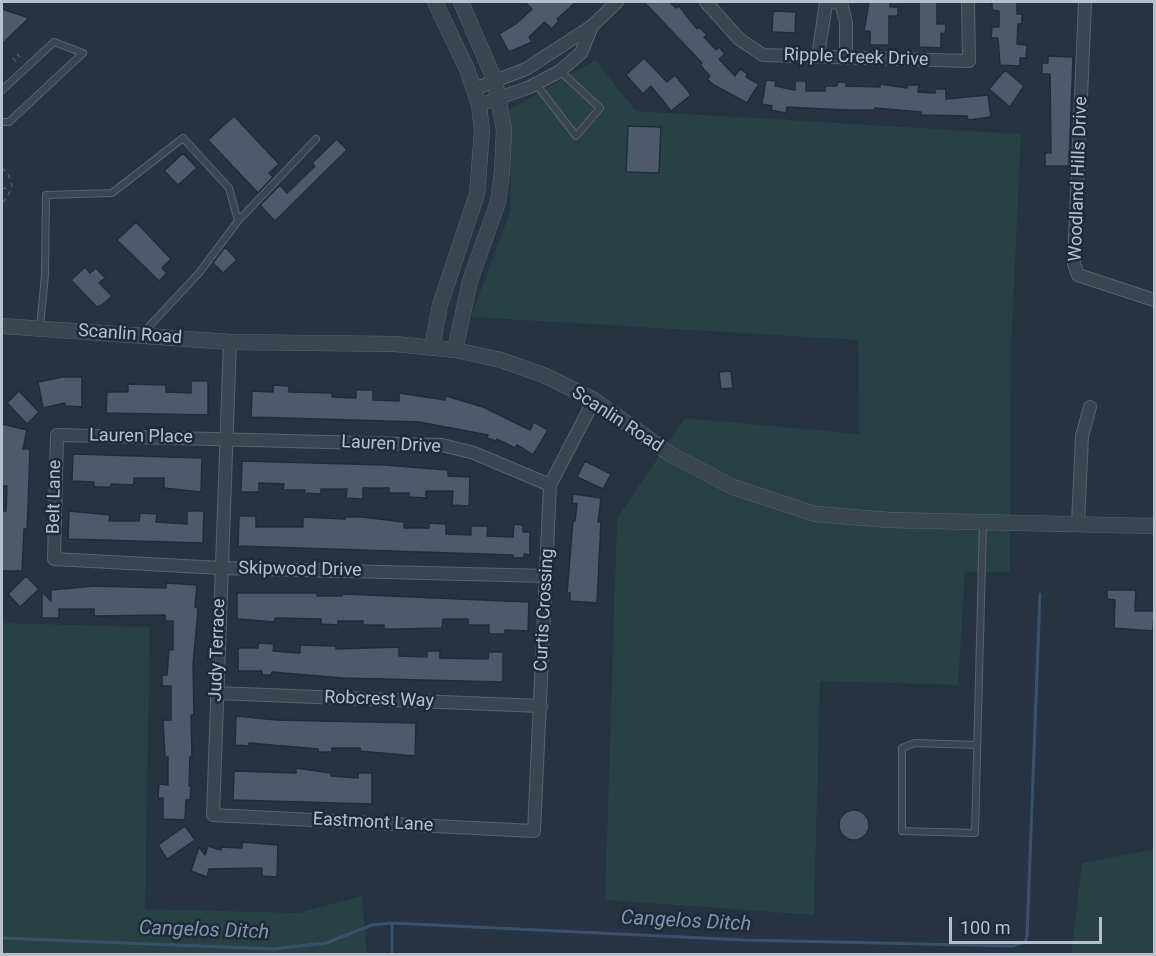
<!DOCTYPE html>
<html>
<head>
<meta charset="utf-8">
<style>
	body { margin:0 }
	#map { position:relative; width:1156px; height:956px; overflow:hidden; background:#253343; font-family:Roboto,sans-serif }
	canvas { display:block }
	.frame { position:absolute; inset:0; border:3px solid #b7c0cc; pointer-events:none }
	.scale { position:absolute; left:949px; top:917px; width:153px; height:27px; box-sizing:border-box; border:3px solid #b7c0cc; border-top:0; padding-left:8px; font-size:18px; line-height:21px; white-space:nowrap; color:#b7c0cc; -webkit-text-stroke:4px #1e2a38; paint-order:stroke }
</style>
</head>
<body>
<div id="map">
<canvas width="1156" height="956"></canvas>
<div class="frame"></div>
<div class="scale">100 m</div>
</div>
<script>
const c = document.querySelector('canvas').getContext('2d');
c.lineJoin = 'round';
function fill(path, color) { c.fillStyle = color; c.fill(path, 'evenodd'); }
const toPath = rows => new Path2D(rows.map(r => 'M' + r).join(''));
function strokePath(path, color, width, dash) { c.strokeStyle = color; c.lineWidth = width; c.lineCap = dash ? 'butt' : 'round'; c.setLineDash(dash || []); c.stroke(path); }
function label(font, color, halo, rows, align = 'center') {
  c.font = font + ' Roboto,sans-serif'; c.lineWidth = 5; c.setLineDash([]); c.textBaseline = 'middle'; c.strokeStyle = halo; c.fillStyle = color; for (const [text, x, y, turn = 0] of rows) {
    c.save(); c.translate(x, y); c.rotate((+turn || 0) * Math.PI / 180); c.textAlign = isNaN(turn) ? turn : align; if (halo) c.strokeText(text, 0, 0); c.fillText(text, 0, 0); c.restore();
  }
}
fill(toPath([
	[595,60,636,111,1021,134,1011,349,1010,572,965,572,958,685,820,681,814,915,605,900,617,518,685,418,859,434,858,340,471,317,511,209,509,110],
	[2,623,150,627,145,909,298,913,362,896,367,954,2,953],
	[1154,849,1154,954,1071,954,1082,863]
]), '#274144');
strokePath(toPath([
	[2,938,273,949,326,943,372,925,392,923,744,940,1013,946,1025,942,1027,936,1040,594],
	[392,954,392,923]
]), '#3a516c', 3);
const building = toPath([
	[525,2,576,2,557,19,559,21,551,29,545,22,529,37,532,42,509,52,499,34,517,23,532,9,525,2],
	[644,2,670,2,676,8,679,6,697,29,699,27,707,35,704,37,716,50,719,47,725,54,719,59,735,76,740,69,748,74,746,77,759,84,747,103,714,85,707,79,710,76,700,65,702,63,644,2],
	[869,2,890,2,890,7,898,7,898,16,889,16,889,45,870,45,870,31,864,31,869,2],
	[919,2,937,2,937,24,946,24,945,34,941,33,941,48,919,47,919,2],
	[992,2,1017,2,1017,14,1022,14,1022,24,1018,24,1017,44,1027,45,1026,58,1020,58,1020,66,1000,65,998,38,991,38,992,27,999,27,999,11,992,10,992,2],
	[2,9,29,18,2,44,2,9],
	[773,11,796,12,795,33,772,32,773,11],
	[1048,56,1073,57,1069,166,1045,166,1045,153,1051,153,1050,74,1042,74,1042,63,1048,63,1048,56],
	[644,58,667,82,675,75,691,95,671,111,651,86,643,94,626,75,644,58],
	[1005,70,1024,86,1010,107,989,89,1005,70],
	[766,80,776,81,775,86,795,90,795,81,806,81,806,91,825,91,825,86,837,86,837,82,846,82,846,86,880,87,880,84,907,88,907,85,919,85,918,92,935,93,935,89,946,89,946,99,988,95,991,117,968,120,967,116,921,115,921,112,875,108,875,110,846,110,787,107,786,113,771,110,772,106,762,104,766,80],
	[234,116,279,164,269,173,273,177,258,193,208,140,234,116],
	[628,126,661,127,659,173,626,172,628,126],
	[337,139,347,150,275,221,260,205,280,185,287,193,315,166,312,163,337,139],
	[183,153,197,168,178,185,164,171,183,153],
	[136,222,171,259,162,268,167,273,159,281,117,240,136,222],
	[225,247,237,260,223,273,213,263,225,247],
	[85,267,90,273,96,268,105,278,99,283,112,296,102,305,97,307,71,280,85,267],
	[731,371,733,388,721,389,719,372,731,371],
	[63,377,82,377,82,407,65,406,65,403,43,408,38,382,63,377],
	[191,381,208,381,208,415,106,413,107,392,128,392,128,384,166,385,166,392,191,393,191,381],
	[273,385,289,386,289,392,332,393,332,397,356,398,356,390,373,390,373,400,399,401,399,393,445,400,446,396,483,407,530,430,534,422,548,430,533,455,517,445,515,448,497,439,496,441,487,438,488,435,419,422,251,417,252,391,273,392,273,385],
	[19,391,39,412,27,424,7,403,19,391],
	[2,424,27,430,23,449,30,449,28,509,27,529,24,529,22,571,2,571,2,511,6,511,7,486,2,486,2,424],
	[73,454,202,458,201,492,164,488,164,478,134,478,134,485,111,484,111,487,94,487,94,482,72,481,73,454],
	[242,461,385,465,448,470,448,476,470,477,469,506,452,505,453,491,426,491,426,498,409,497,409,493,389,493,389,488,363,488,363,499,346,498,347,489,321,489,321,494,304,493,305,490,283,490,284,484,259,483,259,492,241,492,242,461],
	[585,461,611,474,603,489,577,477,585,461],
	[573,494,601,498,598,522,601,522,597,603,570,601,570,593,567,593,573,521,575,521,577,504,572,503,573,494],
	[69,511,110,515,109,521,139,521,140,513,157,514,156,522,187,524,187,511,204,511,203,543,68,539,69,511],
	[239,516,256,516,256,527,303,527,303,517,345,519,345,517,362,517,404,522,404,528,429,528,429,523,446,524,446,534,471,535,471,526,488,526,487,536,513,537,514,524,523,525,523,532,530,532,530,555,524,554,524,558,513,558,513,555,238,546,239,516],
	[26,576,39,589,20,607,8,594,26,576],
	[166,583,197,585,195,607,198,608,197,621,193,665,194,715,191,715,192,757,190,757,189,786,191,786,190,800,186,800,185,820,163,819,163,798,158,798,159,784,168,785,168,757,165,757,163,720,171,720,171,686,162,686,162,675,167,675,169,649,173,650,173,621,165,621,165,615,94,616,94,609,59,609,59,618,42,618,42,592,51,601,51,590,94,586,166,588,166,583],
	[1107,590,1136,590,1135,611,1154,611,1153,631,1114,628,1115,600,1107,599,1107,590],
	[237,593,317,593,317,596,342,596,343,594,529,602,528,631,505,630,505,634,489,634,489,625,468,625,468,619,443,619,442,628,400,629,384,629,384,625,363,625,363,621,338,621,338,625,321,624,321,619,275,618,275,622,237,619,237,593],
	[258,643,274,644,273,651,300,653,300,645,336,646,336,649,399,647,399,656,427,657,427,651,440,651,440,658,488,659,489,652,503,652,503,682,343,678,272,672,271,675,262,675,262,671,238,671,238,648,258,648,258,643],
	[236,716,276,720,416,723,415,756,360,751,360,748,332,748,332,752,318,752,318,749,249,743,249,746,235,745,236,716],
	[296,768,331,773,331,776,358,778,358,773,372,773,372,804,233,800,234,771,296,773,296,768],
	'839 825a15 15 0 1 1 30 0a15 15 0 1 1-30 0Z',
	[185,826,195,840,167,859,158,845,185,826],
	[242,842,278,845,277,877,262,876,262,868,209,869,207,877,191,871,199,847,205,855,208,846,221,850,221,847,242,848,242,842]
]);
fill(building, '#4c5a6c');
strokePath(building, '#202c3a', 1.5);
const service = toPath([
	[536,84,576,136,600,108,560,71],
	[2,90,54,42,83,53,9,122,2,122],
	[40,327,45,275,46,195,112,193,183,138,229,188,238,221],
	[143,333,199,273,238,221,316,139],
	[977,745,915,743,902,748,902,831,975,833,983,522]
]);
const minor = toPath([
	[706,2,739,39,763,55,969,61,968,2],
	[1085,2,1074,264,1078,275,1154,300],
	[818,56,826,3,841,2,846,23,846,57],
	[474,89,526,69,592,26,617,2],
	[479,105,530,87,560,71,581,53,592,26],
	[230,342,213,815,534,831,550,485,594,400],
	[1078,524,1082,436,1090,407],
	[547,576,221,568,54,559,57,435,442,445,474,453,550,485],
	[217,693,541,706]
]);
const tertiary = toPath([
	[2,326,230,342,395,344,455,350,501,360,546,376,594,400,670,454,733,487,815,514,889,520,1154,526],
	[432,347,440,305,477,194,482,131,479,105,467,69,435,2],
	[455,350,470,281,498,202,502,172,504,130,495,81,461,2]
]);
strokePath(service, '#586370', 8);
strokePath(minor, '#586370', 14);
strokePath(tertiary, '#586370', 16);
strokePath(toPath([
	[17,54,23,60],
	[13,58,18,64],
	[2,168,8,173,12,186,7,198,2,203],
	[2,188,10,189]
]), '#465e60', 1.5, [4.5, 4.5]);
strokePath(service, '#3a4552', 6);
strokePath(minor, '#3a4552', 12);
strokePath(tertiary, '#3a4552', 15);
label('18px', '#b7c0cc', '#1e2a38', [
	["Ripple Creek Drive",856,58,2],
	["Woodland Hills Drive",1079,179,-88],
	["Scanlin Road",130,335,4],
	["Scanlin Road",617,420,33],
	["Lauren Place",141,437,1],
	["Lauren Drive",391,445,3],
	["Belt Lane",55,497,-89],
	["Skipwood Drive",300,570,1],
	["Curtis Crossing",545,610,-87],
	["Judy Terrace",218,650,-88],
	["Robcrest Way",379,700,2],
	["Eastmont Lane",373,823,3]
]);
label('italic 20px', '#7d97b4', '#1e2a38', [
	["Cangelos Ditch",686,922,3],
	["Cangelos Ditch",204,931,2]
]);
</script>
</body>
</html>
